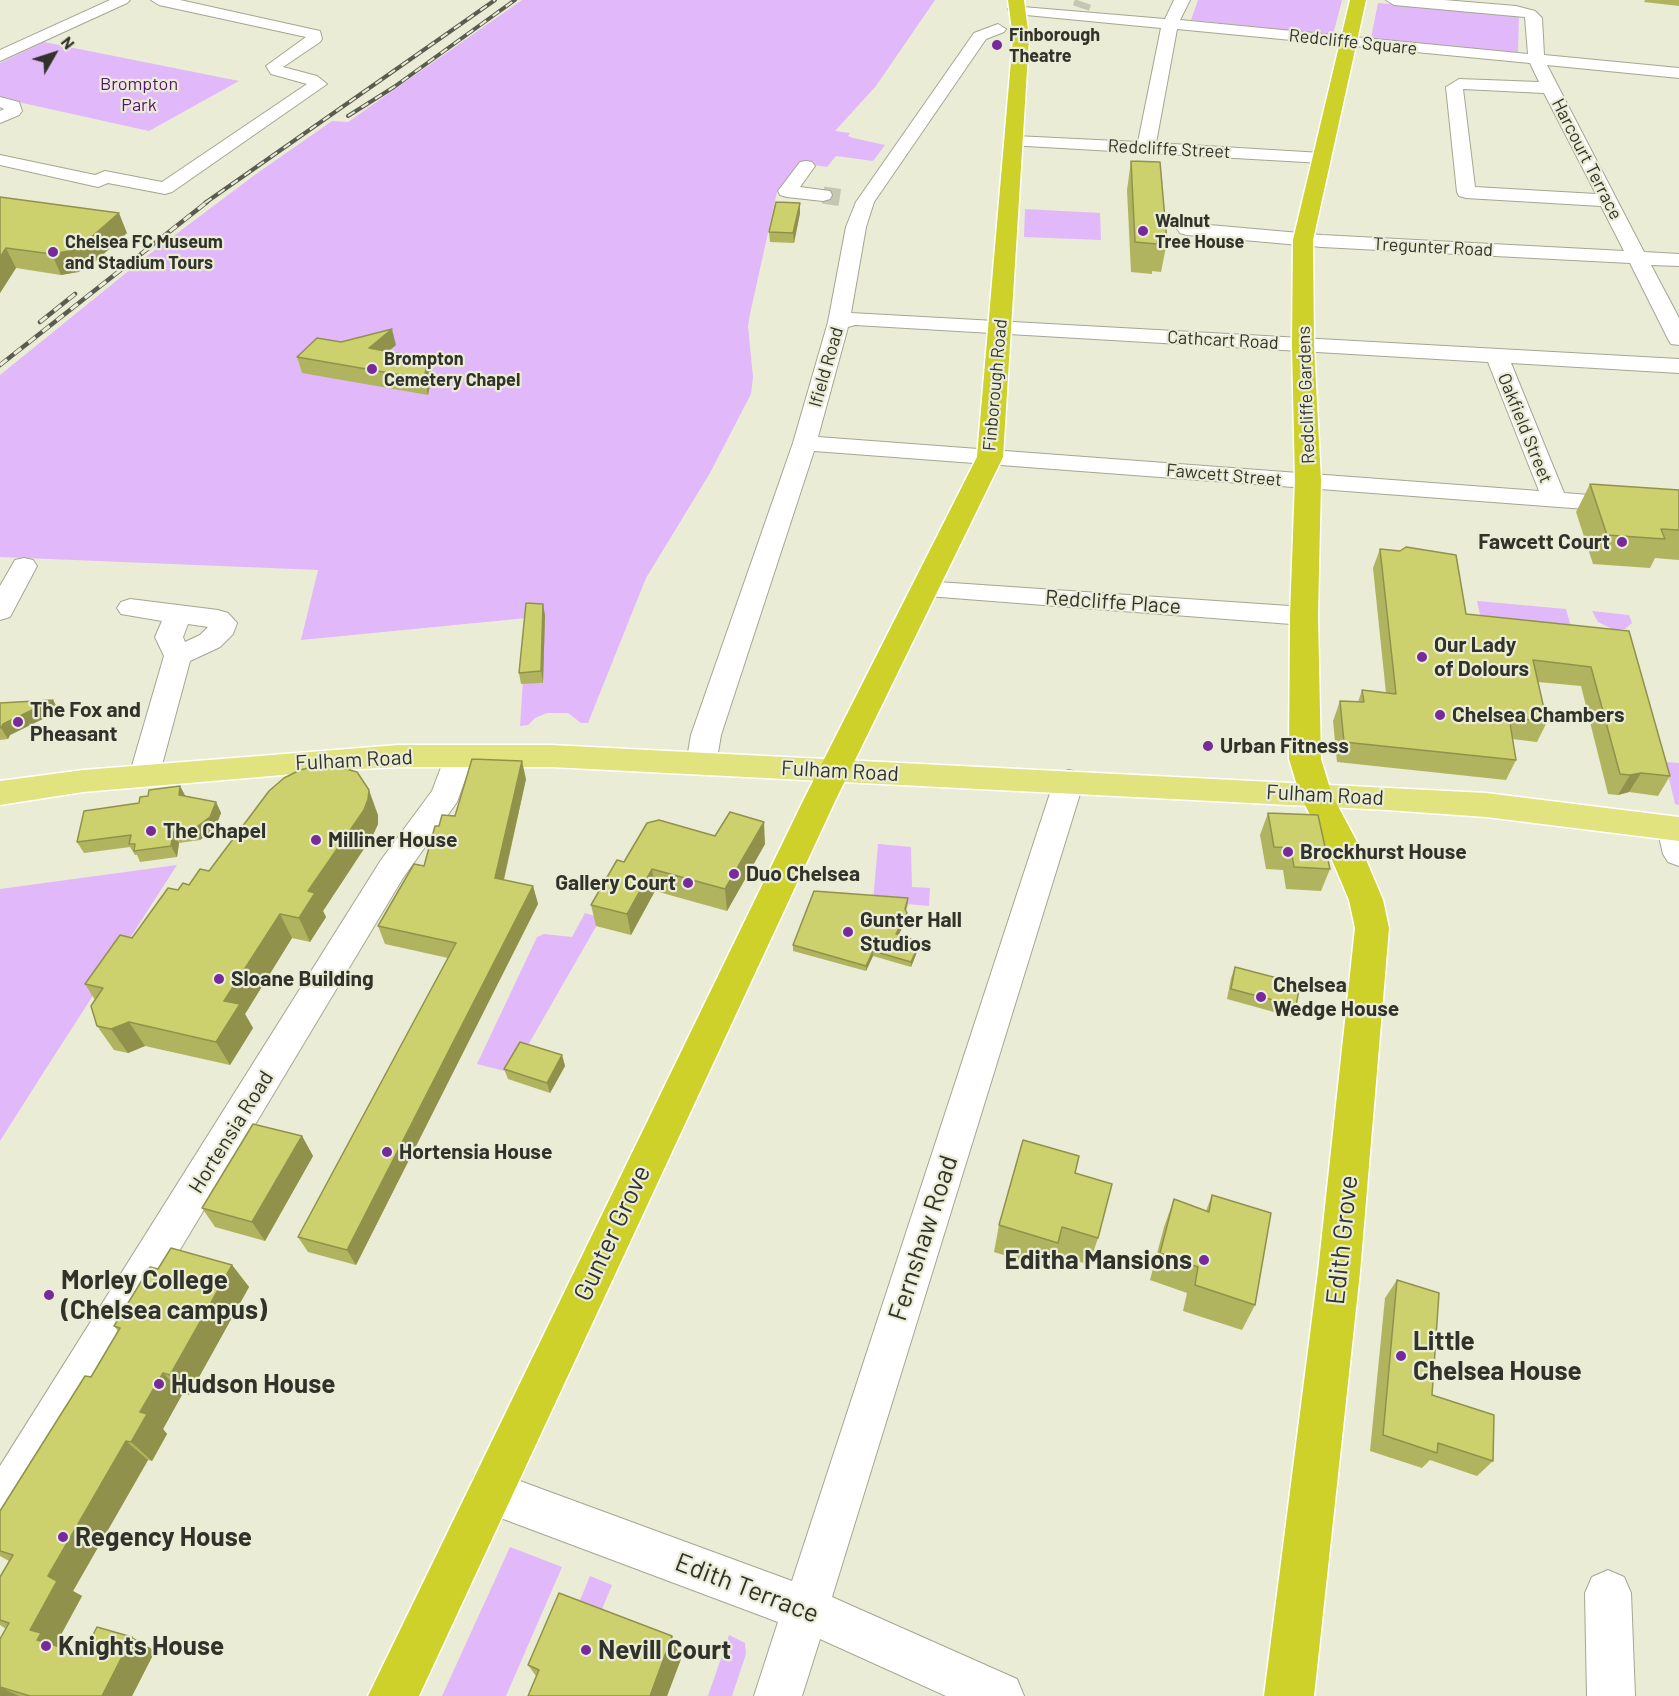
<!DOCTYPE html>
<html>
<head>
<meta charset="utf-8">
<style>
	body { margin:0 }
	#map { position:relative; width:1679px; height:1696px; overflow:hidden; background:#eaecd6; font-family:Barlow,sans-serif }
	canvas { display:block }
	.north { position:absolute; left:24px; top:24px; width:60px; height:60px; -webkit-text-stroke:4px #eaecd6; paint-order:stroke; rotate:51deg; font-size:16px; font-weight:700; line-height:24px; text-align:center; color:#313229 }
	.north::after { content:''; display:block; margin:auto; width:21px; height:27px; background:#313229; clip-path:polygon(50% 0,100% 100%,50% 72%,0 100%) }
</style>
</head>
<body>
<div id="map">
<canvas width="1679" height="1696"></canvas>
<div class="north">N</div>
</div>
<script>
const c = document.querySelector('canvas').getContext('2d');
c.lineJoin = 'round';
function fill(path, color) { c.fillStyle = color; c.fill(path, 'evenodd'); }
const toPath = rows => new Path2D(rows.map(r => 'M' + r).join(''));
function strokePath(path, color, width, dash) { c.strokeStyle = color; c.lineWidth = width; c.lineCap = dash ? 'butt' : 'round'; c.setLineDash(dash || []); c.stroke(path); }
function label(font, color, halo, rows, align = 'center') {
  c.font = font + ' Barlow,sans-serif'; c.lineWidth = 4.5; c.setLineDash([]); c.textBaseline = 'middle'; c.strokeStyle = halo; c.fillStyle = color; for (const [text, x, y, turn = 0] of rows) {
    c.save(); c.translate(x, y); c.rotate((+turn || 0) * Math.PI / 180); c.textAlign = isNaN(turn) ? turn : align; if (halo) c.strokeText(text, 0, 0); c.fillText(text, 0, 0); c.restore();
  }
}
fill(toPath([
	[522,0,935,0,876,86,835,131,850,133,848,136,853,138,885,145,873,161,836,156,827,167,800,163,777,192,750,314,748,326,753,377,751,394,710,473,646,578,588,723,581,723,568,713,547,713,535,718,528,725,520,726,527,618,301,640,318,570,0,557,0,375,147,256,256,174,332,121,348,122],
	[1198,0,1342,0,1333,35,1191,20],
	[1378,3,1519,16,1518,53,1371,38],
	[44,42,239,81,149,131,0,98,0,63],
	[1025,209,1100,213,1101,240,1024,237],
	[1477,601,1566,609,1574,637,1483,628],
	[1592,611,1629,615,1632,623,1625,629,1612,629,1598,622],
	[1665,762,1679,763,1679,805,1675,804],
	[878,844,911,847,912,887,930,888,929,906,873,901],
	[177,865,47,1067,0,1141,0,889],
	[585,913,601,918,512,1073,477,1064,537,937,544,934,572,937],
	[510,1547,562,1567,506,1696,442,1696],
	[590,1576,612,1585,595,1626,573,1617],
	[729,1635,745,1643,746,1654,732,1696,708,1696]
]), '#e1b9fa');
strokePath(toPath([
	[1081,8,1083,2],
	[823,195,843,198]
]), '#c5c7b3', 17, [17, 8]);
const street = toPath([
	[110,0,130,0,127,3,0,61,0,50,110,0],
	[151,0,180,0,320,31,322,39,320,42,283,67,317,76,327,84,172,192,165,194,108,183,98,187,0,165,0,155,95,175,105,171,162,182,307,84,271,74,266,66,306,37,159,5,151,0],
	[1174,0,1190,0,1180,20,1528,54,1525,17,1394,5,1386,0,1444,0,1516,6,1535,11,1542,18,1544,55,1679,68,1679,78,1547,65,1644,252,1679,254,1679,266,1651,265,1679,318,1679,345,1671,344,1668,339,1630,263,1322,247,1187,235,1180,233,1177,229,1180,225,1187,223,1322,235,1624,251,1601,206,1466,198,1459,196,1457,192,1446,87,1459,79,1539,82,1530,63,1177,29,1156,143,1322,153,1328,154,1331,158,1328,162,1322,163,1009,145,1006,141,1009,137,1015,136,1138,142,1161,28,1016,14,1011,12,1008,9,1011,6,1165,19,1174,0],
	[1463,89,1544,93,1596,194,1475,187,1463,89],
	[998,24,1006,29,1004,32,986,39,874,202,866,227,851,313,1679,359,1679,373,1511,363,1564,493,1679,502,1679,516,814,451,721,735,716,764,712,772,701,775,690,772,686,764,691,735,793,443,828,322,846,227,856,202,974,33,998,24],
	[855,325,1488,362,1539,491,818,437,848,327,855,325],
	[0,97,19,102,22,111,19,115,0,123,0,111,4,109,0,107,0,97],
	[806,161,812,162,815,166,800,187,830,191,832,195,830,199,823,201,787,197,780,195,778,191,800,162,806,161],
	[24,558,33,560,37,566,10,617,0,620,0,586,15,560,24,558],
	[923,581,1304,607,1314,610,1318,616,1314,622,1304,625,914,595,910,589,914,583,923,581],
	[130,599,218,610,228,613,237,623,233,634,220,647,190,661,159,776,155,784,144,787,133,784,129,776,164,656,155,637,162,621,121,614,117,608,121,602,130,599],
	[188,624,208,627,200,635,185,642,183,637,188,624],
	[459,745,470,749,474,756,457,802,403,878,16,1523,0,1529,0,1466,381,860,432,791,448,749,459,745],
	[1069,770,1080,773,1084,781,832,1597,1017,1679,1024,1696,946,1696,820,1639,802,1696,754,1696,778,1622,474,1508,468,1492,474,1476,490,1470,792,1581,1054,781,1058,773,1069,770],
	[1673,816,1679,818,1679,866,1668,862,1663,854,1657,828,1662,820,1673,816],
	[1608,1570,1624,1577,1631,1593,1635,1696,1587,1696,1585,1593,1592,1577,1608,1570]
]);
const primary = toPath([
	[398,745,551,745,1486,793,1679,817,1679,841,1486,817,1387,810,551,767,398,767,341,770,83,792,0,805,0,781,83,770,398,745]
]);
const highway = toPath([
	[1008,0,1024,0,1029,38,1003,457,836,799,419,1696,368,1696,804,799,977,457,1013,38,1008,0],
	[1350,0,1366,0,1313,240,1314,345,1321,481,1318,616,1321,759,1332,795,1364,855,1383,900,1389,928,1360,1272,1314,1696,1264,1696,1318,1272,1355,928,1349,900,1330,855,1300,795,1289,759,1290,616,1295,481,1292,345,1293,240,1350,0]
]);
strokePath(street, '#a5a691', 2);
strokePath(primary, '#fff', 3);
strokePath(highway, '#fff', 3);
fill(street, '#fff');
fill(primary, '#e1e37f');
fill(highway, '#cdd129');
const railFar1 = toPath([
	[348,116,394,87,515,0],
	[205,203,495,0]
]);
const rail = toPath([
	[40,322,75,294],
	[0,365,207,202]
]);
strokePath(railFar1, '#5b5c50', 4);
strokePath(rail, '#5b5c50', 4.5);
strokePath(railFar1, '#eaecd6', 2, [8]);
strokePath(rail, '#eaecd6', 3, [9]);
fill(toPath([
	[1645,0,1679,0,1679,6,1644,2],
	[1131,161,1167,242,1161,272,1152,271,1152,274,1131,272,1127,190],
	[0,197,127,233,89,267,78,272,61,275,16,268,0,293],
	[800,213,794,243,770,242,769,232],
	[341,342,396,345,388,351,432,375,428,395,302,373,297,357],
	[1590,484,1679,490,1679,560,1655,558,1650,568,1593,564,1576,512],
	[1380,549,1466,614,1629,631,1670,776,1658,796,1629,792,1618,795,1608,794,1581,686,1538,682,1547,722,1537,742,1512,739,1516,760,1506,780,1337,762,1333,721,1340,701,1358,702,1362,690,1386,693,1373,568],
	[545,615,543,683,521,684,519,673],
	[53,700,59,711,10,735,8,739,0,740,0,703],
	[526,779,504,880,533,886,538,904,356,1265,308,1252,298,1237,448,958,385,944,378,926,424,866,439,826,455,816],
	[148,796,185,796,216,802,221,813,215,828,200,840,179,843,177,857,140,862,137,855,135,855,130,847,84,853,77,842,139,803],
	[1268,813,1330,869,1321,891,1286,889,1283,870,1266,869,1260,835],
	[378,815,378,824,373,835,323,911,326,917,310,942,292,938,245,1014,253,1028,230,1065,145,1046,128,1053,114,1050,97,1026,95,1000,85,984,178,890,189,885,209,871],
	[715,836,765,844,727,911,655,891,631,935,596,926,591,905,624,862],
	[908,898,908,904,906,911,907,913,907,919,898,935,920,942,919,947,911,967,873,956,866,971,793,951,793,945],
	[1235,967,1296,1006,1292,1017,1227,999,1231,978],
	[562,1055,565,1066,550,1093,508,1079,504,1069],
	[302,1136,313,1156,265,1241,215,1227,202,1208],
	[1075,1173,1098,1238,1089,1265,1055,1253,1051,1270,994,1252,999,1225],
	[1212,1195,1255,1305,1242,1330,1183,1311,1187,1293,1150,1280,1164,1227,1174,1199,1206,1211],
	[232,1265,249,1287,189,1395,183,1393,163,1429,167,1434,152,1461,148,1460,73,1591,82,1596,57,1642,67,1647,66,1649,83,1654,132,1637,155,1651,132,1696,0,1696,0,1639,6,1629,0,1625,0,1577,9,1561,0,1556,0,1511,91,1377,118,1331,114,1326,158,1269],
	[1397,1280,1432,1395,1493,1461,1477,1476,1430,1460,1422,1468,1370,1451,1385,1298],
	[681,1659,667,1696,528,1696,536,1676,528,1665]
]), '#b0b45e');
fill(toPath([
	[800,203,800,213,794,243,793,233],
	[119,213,127,233,89,267,78,272,61,275,52,254],
	[6,248,16,268,0,293,0,257],
	[392,329,396,345,374,364,369,348],
	[428,359,432,375,428,395,424,379],
	[543,604,545,615,543,683,541,671],
	[53,700,59,711,10,735,8,739,1,728,3,724],
	[522,761,526,779,500,896,495,878],
	[1641,773,1629,792,1618,795,1630,775],
	[180,786,186,797,179,795],
	[369,790,378,815,378,824,373,835,323,911,326,917,310,942,299,918,308,891],
	[216,802,221,813,215,828,200,840,194,829],
	[764,822,765,844,727,911,725,889],
	[173,832,179,843,177,857,171,846],
	[652,869,655,891,631,935,627,914],
	[533,886,538,904,356,1265,347,1250],
	[907,913,907,919,896,940,896,934],
	[280,914,292,938,245,1014,253,1028,230,1065,216,1042,224,1001],
	[920,942,919,947,911,967,911,962],
	[873,951,873,956,866,971,866,966],
	[129,1022,145,1046,128,1053,111,1029],
	[562,1055,565,1066,550,1093,547,1083],
	[302,1136,313,1156,265,1241,252,1222],
	[232,1265,249,1287,189,1395,170,1375],
	[163,1373,183,1393,163,1429,167,1434,152,1461,131,1442,140,1412],
	[126,1441,148,1460,73,1591,82,1596,57,1642,67,1647,63,1654,37,1640,30,1630,48,1576],
	[672,1636,681,1659,667,1696,650,1696],
	[132,1637,155,1651,132,1696,102,1696],
	[0,1687,19,1696,0,1696]
]), '#90924c');
const building = toPath([
	[1131,161,1160,162,1167,242,1157,241,1157,244,1135,242,1131,161],
	[0,197,119,213,81,246,69,251,52,254,6,248,0,257,0,197],
	[776,202,800,203,793,233,769,232,776,202],
	[392,329,369,348,428,359,424,379,297,357,317,338,341,342,392,329],
	[1590,484,1679,490,1679,530,1661,529,1665,539,1607,535,1590,484],
	[1406,547,1456,555,1466,614,1629,631,1670,776,1641,773,1630,775,1620,774,1591,667,1533,660,1547,722,1509,717,1516,760,1344,742,1340,701,1364,702,1362,690,1396,694,1380,549,1400,551,1406,547],
	[526,603,543,604,541,671,519,673,526,603],
	[53,700,3,724,1,728,0,728,0,703,53,700],
	[472,759,522,761,495,878,533,886,347,1250,298,1237,456,943,378,926,414,864,424,866,435,826,439,826,442,815,455,816,472,759],
	[332,765,357,772,369,790,368,799,364,810,308,891,315,893,299,918,280,914,224,1001,240,1004,216,1042,129,1022,111,1029,97,1026,91,1006,103,988,85,984,120,935,132,938,168,888,178,890,183,883,189,885,200,869,209,871,269,791,284,778,300,770,316,766,332,765],
	[180,786,179,795,216,802,210,817,194,829,173,832,171,846,134,851,135,844,129,844,131,835,77,842,84,811,139,803,140,797,148,796,149,790,180,786],
	[730,812,764,822,725,889,652,869,627,914,591,905,617,860,624,862,647,823,659,820,715,836,730,812],
	[1268,813,1318,815,1330,869,1294,867,1291,848,1274,847,1268,813],
	[814,891,908,898,905,909,907,913,896,934,920,942,911,962,873,951,866,966,793,945,814,891],
	[1235,967,1300,984,1296,1006,1231,989,1235,967],
	[520,1042,562,1055,547,1083,504,1069,520,1042],
	[253,1124,302,1136,252,1222,202,1208,253,1124],
	[1023,1140,1079,1156,1075,1173,1112,1184,1098,1238,1062,1227,1058,1243,999,1225,1023,1140],
	[1212,1195,1271,1213,1255,1305,1195,1285,1198,1267,1160,1253,1174,1199,1209,1212,1212,1195],
	[171,1248,232,1265,170,1375,163,1373,140,1412,147,1414,131,1442,126,1441,48,1576,57,1581,30,1630,41,1633,37,1640,83,1654,97,1627,132,1637,102,1696,30,1696,0,1687,0,1639,9,1623,0,1620,0,1577,13,1555,0,1551,0,1511,85,1376,91,1377,120,1328,114,1326,150,1267,158,1269,171,1248],
	[1397,1280,1439,1293,1432,1395,1494,1415,1493,1461,1438,1443,1437,1453,1383,1435,1397,1280],
	[559,1593,672,1636,650,1696,528,1696,539,1670,528,1665,559,1593]
]);
fill(building, '#cdd16d');
strokePath(building, '#90924c', 1.5);
for (const [x, y, r, color] of [
	[997,45,6,"#772a9c"],
	[1143,231,6,"#772a9c"],
	[53,252,6,"#772a9c"],
	[372,369,6,"#772a9c"],
	[1622,542,6,"#772a9c"],
	[1422,657,6,"#772a9c"],
	[1440,715,6,"#772a9c"],
	[18,722,6,"#772a9c"],
	[1208,746,6,"#772a9c"],
	[151,831,6,"#772a9c"],
	[316,840,6,"#772a9c"],
	[1288,852,6,"#772a9c"],
	[734,874,6,"#772a9c"],
	[688,883,6,"#772a9c"],
	[848,932,6,"#772a9c"],
	[219,979,6,"#772a9c"],
	[1261,997,6,"#772a9c"],
	[387,1152,6,"#772a9c"],
	[1204,1260,6,"#772a9c"],
	[49,1295,6,"#772a9c"],
	[1401,1356,6,"#772a9c"],
	[159,1384,6,"#772a9c"],
	[63,1537,6,"#772a9c"],
	[46,1646,6,"#772a9c"],
	[586,1650,6,"#772a9c"]
]) { const dot = new Path2D(); dot.arc(x, y, r, 0, 2 * Math.PI); c.fillStyle = color; c.fill(dot); strokePath(dot, '#eaecd6', 2); }
label('bold 18px', '#313229', '#eaecd6', [
	["Finborough",1009,35],
	["Theatre",1009,56],
	["Walnut",1155,221],
	["Tree House",1155,242],
	["Chelsea FC Museum",65,242],
	["and Stadium Tours",65,263],
	["Brompton",384,359],
	["Cemetery Chapel",384,380]
], 'left');
label('18px', '#313229', '#eaecd6', [
	["Redcliffe Square",1353,42,6],
	["Redcliffe Street",1169,149,3],
	["Harcourt Terrace",1587,159,63],
	["Tregunter Road",1433,247,3],
	["Cathcart Road",1223,340,3],
	["Ifield Road",826,367,-74],
	["Finborough Road",995,385,-85],
	["Redcliffe Gardens",1306,395,-92],
	["Oakfield Street",1525,428,68],
	["Fawcett Street",1224,475,5]
]);
label('18px', '#561474', '#eaecd6', [
	["Brompton",139,84],
	["Park",139,105]
]);
label('bold 21px', '#313229', '#eaecd6', [
	["Fawcett Court",1610,542,"right"],
	["Our Lady",1434,645],
	["of Dolours",1434,669],
	["The Fox and",30,710],
	["Pheasant",30,734],
	["Chelsea Chambers",1452,715],
	["Urban Fitness",1220,746],
	["The Chapel",163,831],
	["Milliner House",328,840],
	["Brockhurst House",1300,852],
	["Duo Chelsea",746,874],
	["Gallery Court",676,883,"right"],
	["Gunter Hall",860,920],
	["Studios",860,944],
	["Sloane Building",231,979],
	["Chelsea",1273,985],
	["Wedge House",1273,1009],
	["Hortensia House",399,1152]
], 'left');
label('21px', '#313229', '#eaecd6', [
	["Redcliffe Place",1113,602,4],
	["Fulham Road",354,760,-3],
	["Fulham Road",840,771,3],
	["Fulham Road",1325,795,3],
	["Hortensia Road",231,1132,-58]
]);
label('26px', '#313229', '#eaecd6', [
	["Gunter Grove",612,1233,-65],
	["Fernshaw Road",923,1238,-72],
	["Edith Grove",1342,1240,-84],
	["Edith Terrace",747,1588,21]
]);
label('bold 26px', '#313229', '#eaecd6', [
	["Editha Mansions",1192,1260,"right"],
	["Morley College",61,1280],
	["(Chelsea campus)",61,1310],
	["Little",1413,1341],
	["Chelsea House",1413,1371],
	["Hudson House",171,1384],
	["Regency House",75,1537],
	["Knights House",58,1646],
	["Nevill Court",598,1650]
], 'left');
</script>
</body>
</html>
